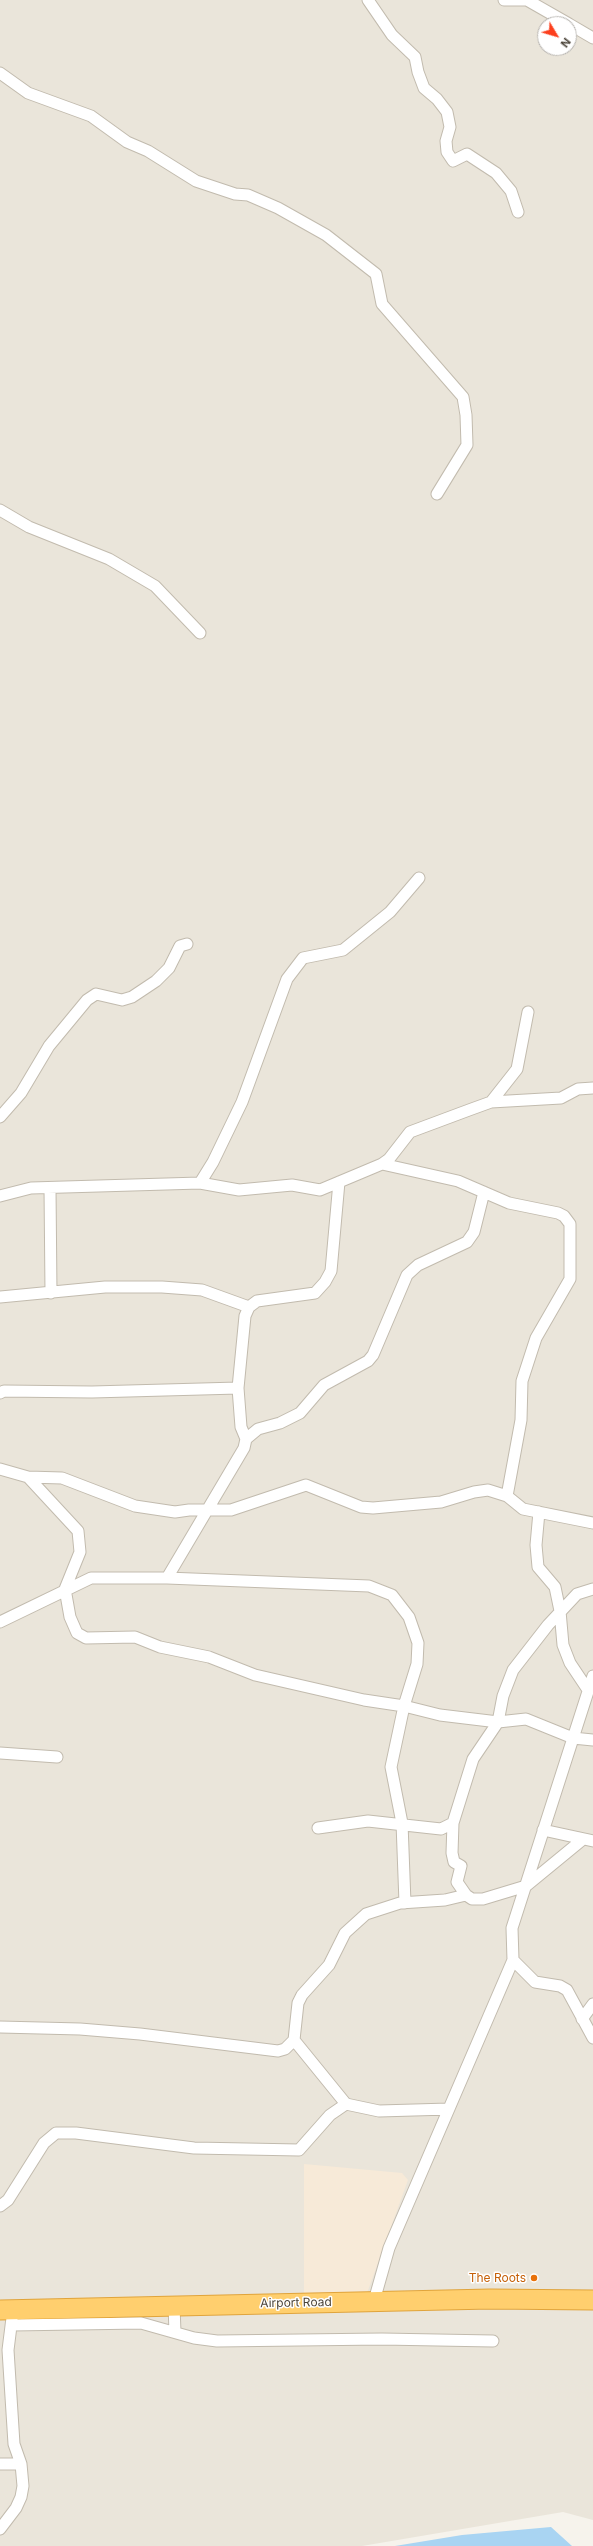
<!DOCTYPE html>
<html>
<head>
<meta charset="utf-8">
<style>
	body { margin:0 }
	#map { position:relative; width:593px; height:2546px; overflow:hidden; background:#f6f3ec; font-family:Inter,sans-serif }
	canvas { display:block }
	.north { position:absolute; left:537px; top:16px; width:40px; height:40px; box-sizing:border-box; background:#fff; border:1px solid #b7b4b0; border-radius:50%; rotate:128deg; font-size:11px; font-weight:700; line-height:16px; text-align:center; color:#4b4439 }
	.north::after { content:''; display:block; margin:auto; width:14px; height:18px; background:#fc3f1d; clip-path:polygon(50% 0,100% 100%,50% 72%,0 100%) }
</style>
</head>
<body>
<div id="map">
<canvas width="593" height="2546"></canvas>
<div class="north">N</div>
</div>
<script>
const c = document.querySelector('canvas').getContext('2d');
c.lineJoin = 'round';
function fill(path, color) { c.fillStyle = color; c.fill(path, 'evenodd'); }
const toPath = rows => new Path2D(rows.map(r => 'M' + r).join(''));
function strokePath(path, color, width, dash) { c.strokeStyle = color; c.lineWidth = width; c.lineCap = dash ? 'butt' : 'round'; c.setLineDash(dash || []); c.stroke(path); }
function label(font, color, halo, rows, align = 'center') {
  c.font = font + ' Inter,sans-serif'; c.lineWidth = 3; c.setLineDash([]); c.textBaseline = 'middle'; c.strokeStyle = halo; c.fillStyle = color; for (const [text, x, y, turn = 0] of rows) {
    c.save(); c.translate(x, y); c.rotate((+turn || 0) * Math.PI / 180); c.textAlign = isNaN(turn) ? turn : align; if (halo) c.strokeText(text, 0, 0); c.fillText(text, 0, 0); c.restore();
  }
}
fill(toPath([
	[0,0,593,0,593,2520,563,2512,362,2546,0,2546],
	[545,24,569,24,569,48,545,48]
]), '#eae5da');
fill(toPath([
	[304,2164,402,2173,408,2180,366,2296,304,2297]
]), '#f7ead8');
fill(toPath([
	[551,2527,572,2546,395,2546,462,2535]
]), '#a9d4f2');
const street = toPath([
	[368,0,392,35,415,57,418,72,424,88,437,99,447,112,450,127,446,141,447,152,453,161,467,154,496,173,511,191,518,212],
	[504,0,527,0,569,24],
	[569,24,593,38],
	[0,73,28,93,91,116,127,142,148,151,196,181,235,194,248,195,278,208,326,235,376,274,382,304,463,397,466,415,467,445,437,494],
	[0,510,29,527,109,559,155,586,200,633],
	[491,1102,517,1069,528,1012],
	[0,1117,21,1093,49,1046,87,1000,96,994,122,1000,132,997,156,981,169,968,180,946,187,944],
	[382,1164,458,1181,509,1203,558,1213,564,1216,570,1224,570,1279,536,1338,522,1381,521,1420,507,1496],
	[200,1183,213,1162,242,1102,287,979,303,958,343,950,390,912,419,878],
	[50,1188,51,1293],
	[0,1196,31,1188,200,1183,239,1190,292,1185,320,1190,382,1164,389,1159,410,1132,469,1110,491,1102,561,1098,578,1089,593,1088],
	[0,1297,105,1287,162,1287,202,1290,249,1307],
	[0,1393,4,1391,92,1392,238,1388],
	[246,1439,258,1429,280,1423,300,1413,324,1385,368,1361,373,1355,407,1275,418,1265,467,1242,474,1232,484,1192],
	[0,1469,28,1477,62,1478,135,1506,175,1512,189,1510,231,1510,306,1485,361,1507,373,1508,441,1502,474,1492,488,1490,507,1496,523,1509,593,1523],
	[28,1477,78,1531,80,1552,65,1589,70,1617,77,1633,86,1638,135,1637,160,1647,209,1657,255,1675,364,1700,404,1706,440,1715,498,1722,526,1719,573,1738,593,1740],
	[539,1512,536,1545,538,1567,555,1587,560,1611,563,1645,570,1663,588,1690],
	[167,1578,244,1448,246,1439,241,1427,238,1388,245,1316,249,1307,257,1301,315,1293,325,1282,331,1271,339,1182],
	[0,1622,91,1578,167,1578,369,1586,392,1595,409,1617,418,1643,417,1664,404,1706,391,1767,402,1823,405,1903],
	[0,1753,57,1757],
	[453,1823,452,1853,454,1862,461,1866,457,1882,466,1895,472,1899,483,1899,526,1886,582,1840],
	[318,1828,368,1821,441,1829,453,1823,473,1759,498,1722,503,1696,513,1670,548,1625,577,1594,593,1589],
	[543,1830,593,1841],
	[513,1960,535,1982,560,1986,567,1990,593,2038],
	[582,2019,593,2004],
	[0,2027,80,2029,140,2034,278,2051,285,2049,294,2040],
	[346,2104,294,2040,298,2003,302,1995,329,1965,345,1933,366,1914,400,1903,445,1900,466,1895],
	[0,2206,8,2200,44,2143,56,2133,76,2133,194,2148,299,2150,330,2115,346,2104,379,2111,449,2109],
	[374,2301,389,2248,513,1960,512,1928,593,1676],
	[174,2306,175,2332],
	[12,2325,141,2323,194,2338,217,2341,382,2339,493,2341],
	[0,2464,21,2464],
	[0,2529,16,2508,21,2497,23,2486,21,2464,14,2444,8,2350,12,2318]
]);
const highway = toPath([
	[0,2310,490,2299,593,2300]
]);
strokePath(street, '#c2bbae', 13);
strokePath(highway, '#e0a43c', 21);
strokePath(street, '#fff', 11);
strokePath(highway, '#ffcf6e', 19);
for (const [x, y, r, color] of [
	[534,2278,4,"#e8710a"]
]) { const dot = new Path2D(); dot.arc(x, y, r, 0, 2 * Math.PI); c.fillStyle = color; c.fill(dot); strokePath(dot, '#fff', 1.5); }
label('12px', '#c56008', '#fff', [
	["The Roots",526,2278]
], 'right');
label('12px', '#4b4439', '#fff', [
	["Airport Road",296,2303,-1]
]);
</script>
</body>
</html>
